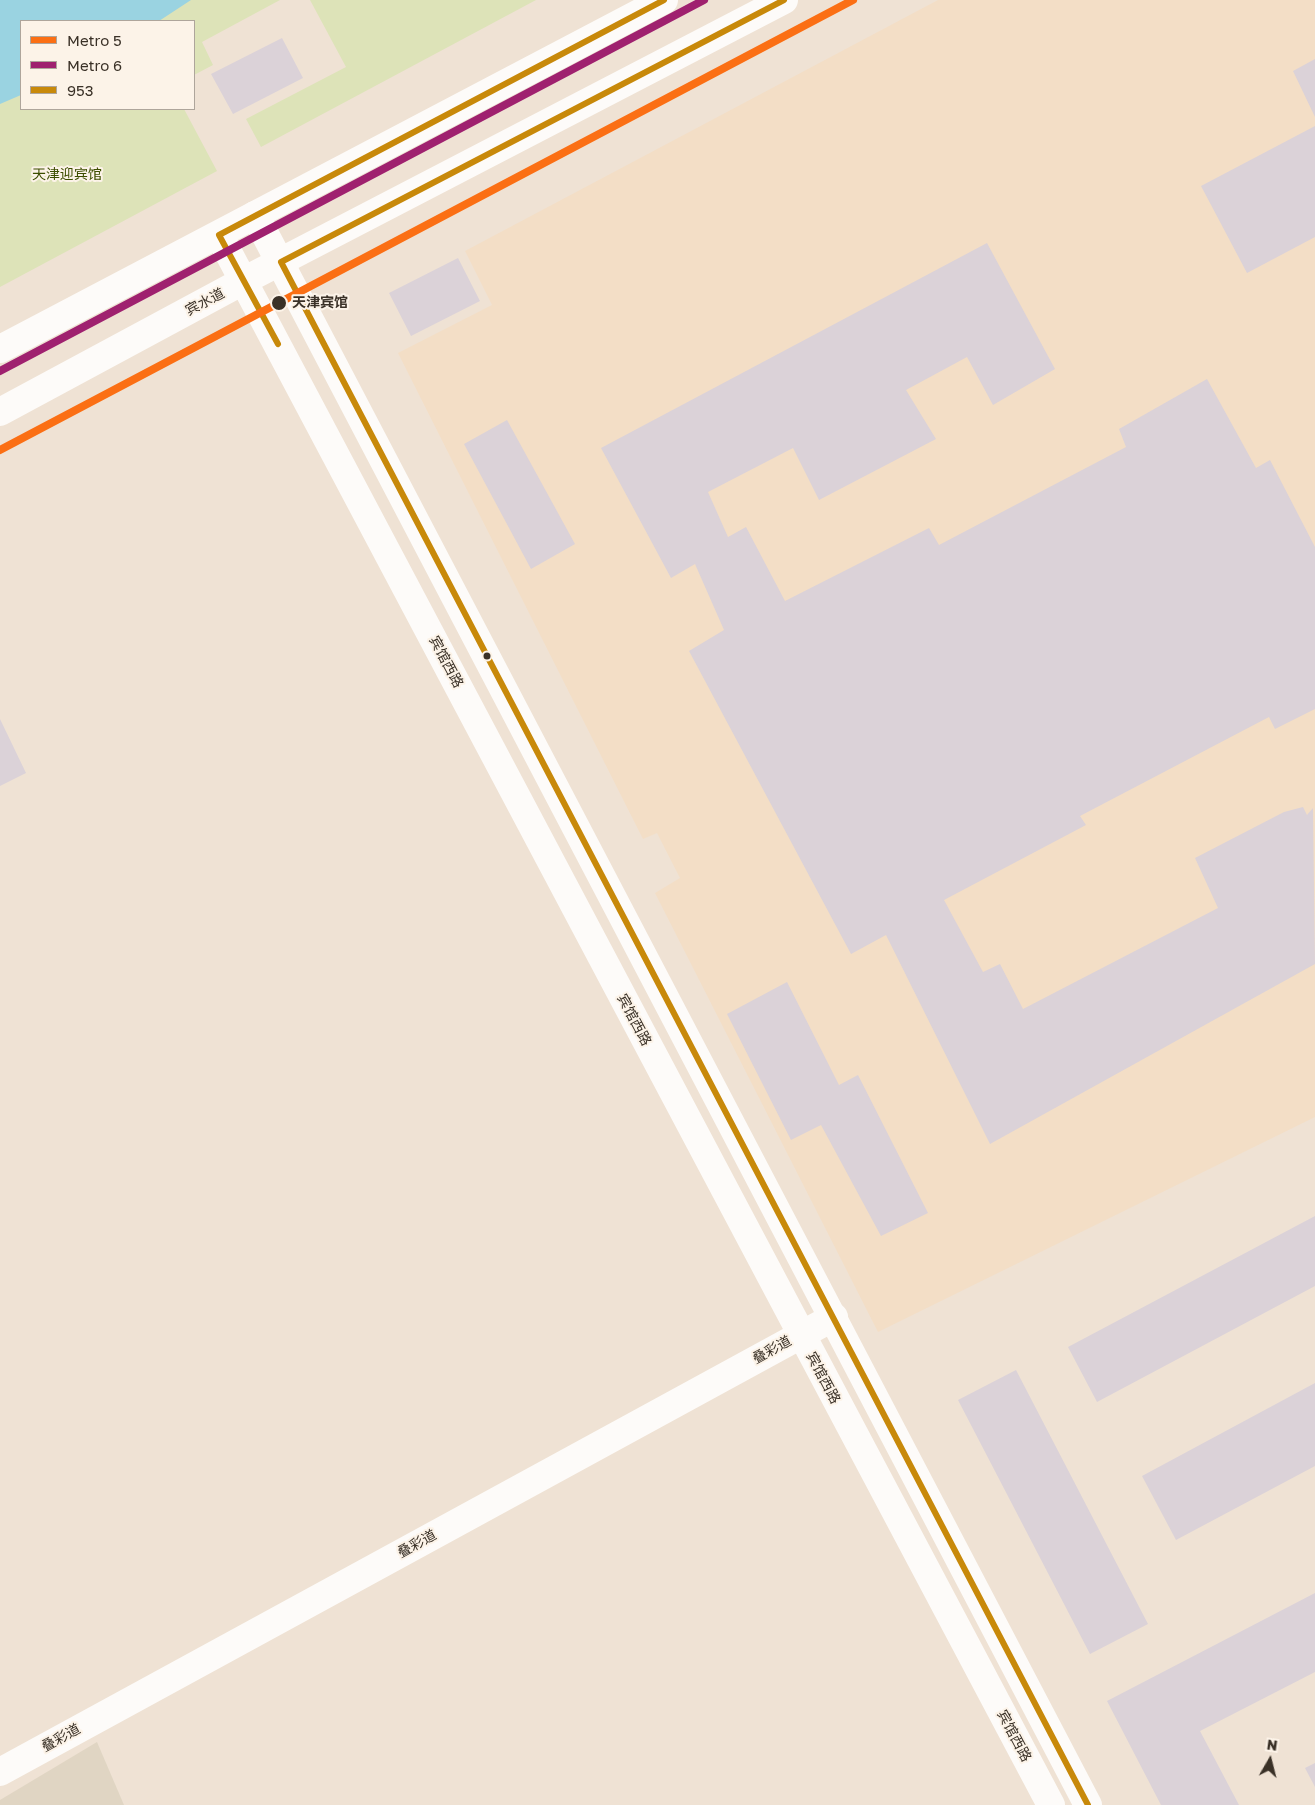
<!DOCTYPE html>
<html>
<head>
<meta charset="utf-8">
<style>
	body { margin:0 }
	#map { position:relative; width:1315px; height:1805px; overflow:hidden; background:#efe2d4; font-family:"Golos Text",sans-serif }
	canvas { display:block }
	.legend { position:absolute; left:20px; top:20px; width:175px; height:90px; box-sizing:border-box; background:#fcf3e8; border:1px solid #aea59b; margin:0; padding:6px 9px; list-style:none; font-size:15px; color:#3a3127 }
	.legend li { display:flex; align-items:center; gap:10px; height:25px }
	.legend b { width:25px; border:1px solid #aea59b }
	.north { position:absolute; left:1245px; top:1735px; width:50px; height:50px; -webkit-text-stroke:4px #fcf3e8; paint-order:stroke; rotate:8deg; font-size:14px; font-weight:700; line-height:20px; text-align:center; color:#3a3127 }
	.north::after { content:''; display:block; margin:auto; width:18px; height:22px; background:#3a3127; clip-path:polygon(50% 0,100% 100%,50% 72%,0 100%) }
</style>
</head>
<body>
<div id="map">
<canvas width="1315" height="1805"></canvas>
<ul class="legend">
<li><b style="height:6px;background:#fb6f14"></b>Metro 5</li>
<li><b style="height:6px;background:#9f216f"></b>Metro 6</li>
<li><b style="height:6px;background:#c8890a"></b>953</li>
</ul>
<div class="north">N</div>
</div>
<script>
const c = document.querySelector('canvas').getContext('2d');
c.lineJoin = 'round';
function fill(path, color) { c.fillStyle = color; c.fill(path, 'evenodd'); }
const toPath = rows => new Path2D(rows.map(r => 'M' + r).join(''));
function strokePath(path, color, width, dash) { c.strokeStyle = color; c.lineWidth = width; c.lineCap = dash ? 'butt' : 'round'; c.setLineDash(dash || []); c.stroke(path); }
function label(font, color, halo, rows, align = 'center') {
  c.font = font + ' "Golos Text","Noto Sans SC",sans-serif'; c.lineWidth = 4; c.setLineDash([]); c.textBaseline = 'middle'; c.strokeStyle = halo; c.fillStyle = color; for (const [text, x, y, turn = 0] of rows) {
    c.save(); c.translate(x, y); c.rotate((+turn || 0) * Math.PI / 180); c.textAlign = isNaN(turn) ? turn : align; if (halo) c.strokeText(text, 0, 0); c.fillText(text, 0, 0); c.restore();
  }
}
fill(toPath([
	[938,0,1315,0,1315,1117,878,1332,655,893,680,878,657,833,643,839,398,353,492,305,465,251]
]), '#f3dec6');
fill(toPath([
	[97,1742,124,1805,0,1805,0,1800]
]), '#e0d5c3');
fill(toPath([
	[0,0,280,0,202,42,213,65,194,75,194,21,21,21,21,109,184,109,217,171,0,287],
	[310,0,536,0,261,147,246,119,346,67]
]), '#dde3b8');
fill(toPath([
	[0,0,191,0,159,21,21,21,21,95,0,104]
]), '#9ad3e1');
fill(toPath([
	[282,38,303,78,233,114,211,74],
	[1315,59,1315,117,1293,71],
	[1315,126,1315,237,1247,273,1201,186],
	[987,243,1055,369,993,405,967,357,906,390,936,439,819,500,793,448,708,492,728,537,746,527,785,601,929,528,939,545,1126,447,1119,429,1207,379,1256,468,1270,460,1315,547,1315,709,1275,729,1269,717,1080,816,1086,825,944,900,983,972,1000,964,1023,1009,1218,908,1195,858,1284,812,1303,807,1307,815,1313,808,1315,964,990,1144,886,935,851,954,689,651,724,630,695,564,671,578,601,448],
	[458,258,480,301,411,336,389,293],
	[507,420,575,544,531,569,464,444],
	[0,719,26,773,0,786],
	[787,982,839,1085,858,1075,928,1213,881,1236,821,1125,791,1140,727,1014],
	[1315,1216,1315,1286,1097,1402,1068,1347],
	[1016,1370,1148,1624,1090,1654,958,1400],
	[1315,1383,1315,1466,1176,1540,1142,1476],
	[1315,1593,1315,1672,1200,1731,1239,1805,1161,1805,1107,1701],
	[1315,1763,1315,1787,1305,1768]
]), '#dbd2d8');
strokePath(toPath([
	[0,1772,834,1317]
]), '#fdfbf9', 28);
strokePath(toPath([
	[255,215,1088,1805],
	[219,235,1051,1805]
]), '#fdfbf9', 28);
strokePath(toPath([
	[0,349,664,0],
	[0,412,245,280,784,0]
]), '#fdfbf9', 28);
strokePath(toPath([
	[784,0,281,262,1088,1805],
	[278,344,219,235,664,0]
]), '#c8890a', 6);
strokePath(toPath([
	[0,450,853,0]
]), '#fb6f14', 8);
strokePath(toPath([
	[0,371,704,0]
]), '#9f216f', 8);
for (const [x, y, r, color] of [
	[279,303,8,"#3a3127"],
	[487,656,4.5,"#3a3127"]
]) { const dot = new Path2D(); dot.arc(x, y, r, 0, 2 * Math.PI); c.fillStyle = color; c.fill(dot); strokePath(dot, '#fcf3e8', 2); }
label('14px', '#3d4e00', '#fcf3e8', [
	["天津迎宾馆",67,175]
]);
label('14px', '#3a3127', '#fcf3e8', [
	["宾水道",205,302,-28],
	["宾馆西路",446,662,62],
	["宾馆西路",634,1020,62],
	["叠彩道",772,1350,-29],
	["宾馆西路",823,1378,62],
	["叠彩道",417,1544,-29],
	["宾馆西路",1014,1736,62],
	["叠彩道",61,1738,-29]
]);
label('bold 14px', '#3a3127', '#fcf3e8', [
	["天津宾馆",292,303]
], 'left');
</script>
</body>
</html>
